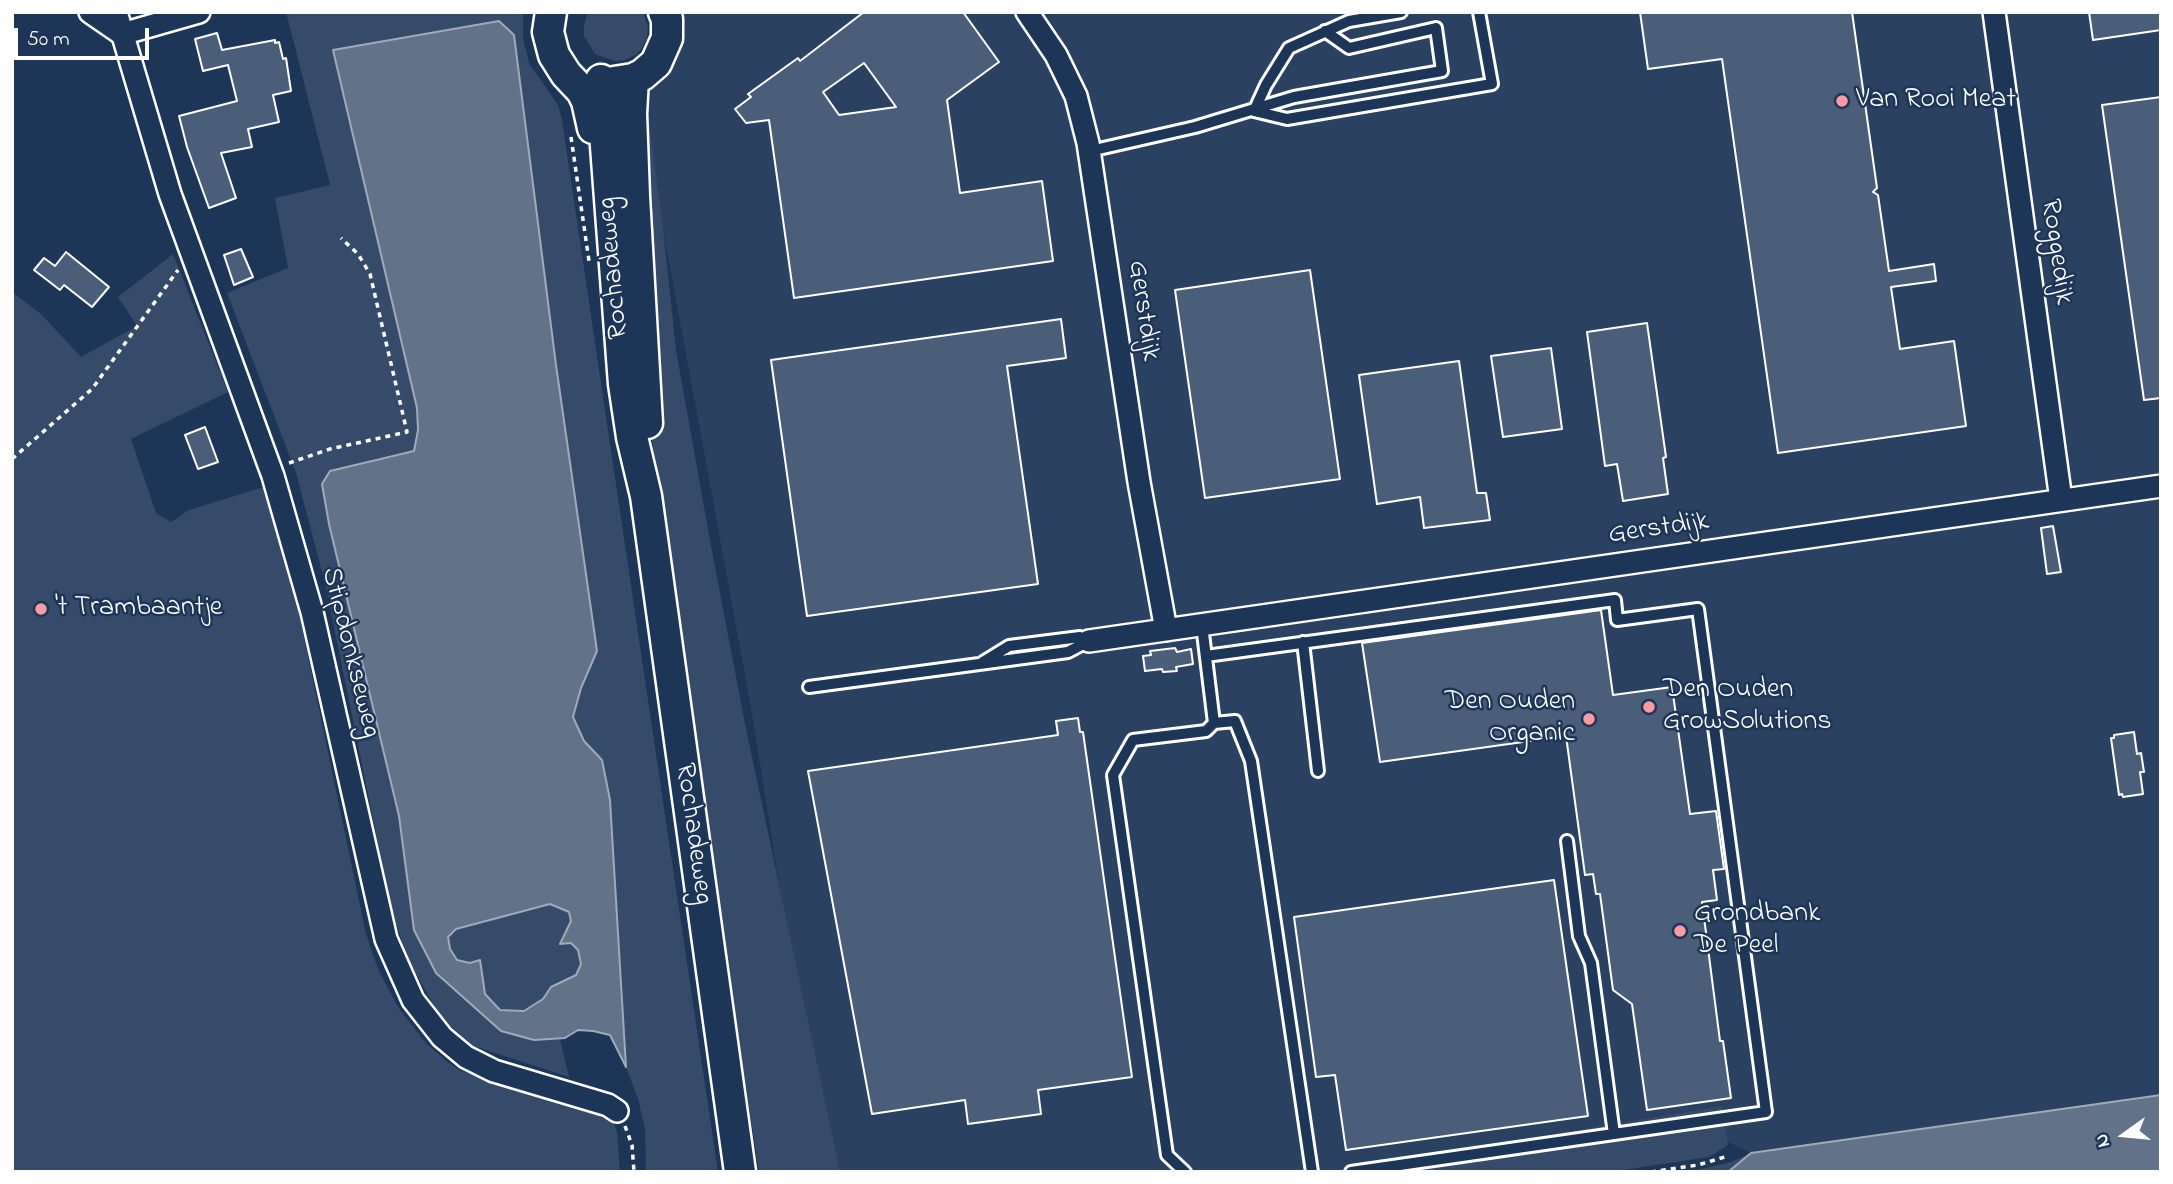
<!DOCTYPE html>
<html>
<head>
<meta charset="utf-8">
<style>
	body { margin:0 }
	#map { position:relative; width:2173px; height:1184px; overflow:hidden; background:#1d3557; font-family:"Indie Flower",sans-serif }
	canvas { display:block }
	.frame { position:absolute; inset:0; border:14px solid #fff; pointer-events:none }
	.north { position:absolute; left:2089px; top:1100px; width:70px; height:70px; -webkit-text-stroke:5px #1d3557; paint-order:stroke; rotate:255deg; font-size:19px; font-weight:700; line-height:28px; text-align:center; color:#fff }
	.north::after { content:''; display:block; margin:auto; width:24px; height:32px; background:#fff; clip-path:polygon(50% 0,100% 100%,50% 72%,0 100%) }
	.scale { position:absolute; left:14px; top:28px; width:135px; height:32px; box-sizing:border-box; border:4px solid #fff; border-top:0; padding-left:9px; font-size:21px; line-height:24px; white-space:nowrap; color:#fff; -webkit-text-stroke:5px #1d3557; paint-order:stroke }
</style>
</head>
<body>
<div id="map">
<canvas width="2173" height="1184"></canvas>
<div class="frame"></div>
<div class="north">N</div>
<div class="scale">50 m</div>
</div>
<script>
const c = document.querySelector('canvas').getContext('2d');
c.lineJoin = 'round';
function fill(path, color) { c.fillStyle = color; c.fill(path, 'evenodd'); }
const toPath = rows => new Path2D(rows.map(r => 'M' + r).join(''));
function strokePath(path, color, width, dash) { c.strokeStyle = color; c.lineWidth = width; c.lineCap = dash ? 'butt' : 'round'; c.setLineDash(dash || []); c.stroke(path); }
function label(font, color, halo, rows, align = 'center') {
  c.font = font + ' "Indie Flower",sans-serif'; c.lineWidth = 5; c.setLineDash([]); c.textBaseline = 'middle'; c.strokeStyle = halo; c.fillStyle = color; for (const [text, x, y, turn = 0] of rows) {
    c.save(); c.translate(x, y); c.rotate((+turn || 0) * Math.PI / 180); c.textAlign = isNaN(turn) ? turn : align; if (halo) c.strokeText(text, 0, 0); c.fillText(text, 0, 0); c.restore();
  }
}
fill(toPath([
	[685,12,2161,12,2161,1095,1751,1153,1683,1121,1342,1172,825,1172,752,713,641,109]
]), '#2a4161');
fill(toPath([
	[286,12,523,12,523,39,529,63,558,105,562,120,718,1172,646,1172,645,1129,638,1099,626,1067,610,800,602,760,584,741,573,717,581,688,597,651,556,365,417,408,418,430,415,451,370,460,399,816,414,930,436,973,501,1031,534,1040,560,1039,569,1077,473,1046,441,1018,409,961,392,913,326,587,296,473,227,293,288,268,275,198,330,185],
	[588,12,643,12,648,28,647,38,642,48,635,55,625,60,615,61,595,54,584,36,584,25],
	[644,87,663,228,676,350,711,546,745,724,840,1172,759,1172,654,479,638,98],
	[173,254,228,392,131,439,156,513,171,522,189,510,264,487,278,524,291,575,366,934,378,969,398,1007,424,1041,447,1062,461,1071,609,1111,617,1132,620,1172,12,1172,12,292,42,315,81,357,137,326,118,297],
	[550,904,569,911,571,921,560,944,571,943,578,950,582,964,576,975,551,987,543,999,524,1011,500,1010,485,994,480,960,470,963,457,960,450,949,448,937,456,929],
	[1722,1106,1728,1145,1709,1157,1610,1172,1329,1172],
	[1751,1153,1728,1172,1688,1172,1731,1162]
]), '#364b69');
const water = toPath([
	[499,21,514,35,556,365,597,651,581,688,573,717,584,741,602,760,610,800,626,1067,610,1035,593,1031,578,1030,565,1038,534,1040,501,1031,436,973,414,930,399,816,329,524,322,484,330,471,414,451,418,430,417,408,333,50,499,21],
	[550,904,569,912,571,921,560,944,571,943,578,950,581,964,576,975,551,987,543,999,524,1011,500,1010,485,994,480,960,470,963,457,960,450,949,448,937,456,929,550,904],
	[2161,1095,2161,1172,1728,1172,1751,1153,2161,1095]
]);
fill(water, '#617289');
strokePath(water, '#a0aab8', 2);
const building = toPath([
	[864,12,963,12,999,62,947,100,960,193,1042,181,1053,261,794,298,769,120,746,123,735,109,751,97,748,94,798,58,800,61,864,12],
	[864,63,896,107,839,115,823,92,864,63],
	[1640,12,1852,12,1877,188,1873,192,1878,195,1889,271,1934,264,1936,281,1891,287,1900,349,1954,341,1966,426,1778,453,1722,59,1648,69,1640,12],
	[2089,12,2161,12,2161,30,2093,40,2089,12],
	[217,33,222,50,275,40,275,43,279,42,283,59,286,58,291,91,273,95,279,122,248,129,252,147,221,153,236,198,209,208,187,147,179,116,237,101,228,65,203,71,195,39,217,33],
	[2161,97,2161,398,2144,400,2102,105,2161,97],
	[241,249,253,277,234,285,224,255,241,249],
	[66,252,109,287,92,307,64,285,60,290,34,270,44,258,55,266,66,252],
	[1310,270,1340,479,1205,498,1175,290,1310,270],
	[1061,319,1066,358,1007,366,1038,584,807,616,771,360,1061,319],
	[1647,323,1666,457,1663,458,1668,494,1623,501,1617,464,1605,466,1587,332,1647,323],
	[1551,348,1562,429,1503,437,1491,356,1551,348],
	[1459,361,1477,493,1486,493,1490,520,1424,528,1420,497,1377,504,1359,375,1459,361],
	[205,427,218,462,198,469,185,435,205,427],
	[2053,526,2061,572,2047,574,2041,528,2053,526],
	[1601,610,1613,695,1672,687,1690,814,1716,811,1724,869,1713,870,1717,900,1702,902,1720,1041,1723,1041,1731,1098,1647,1110,1632,1004,1613,990,1600,894,1596,894,1593,874,1585,875,1566,736,1380,762,1362,643,1601,610],
	[1175,648,1177,652,1191,649,1193,664,1176,667,1177,671,1163,672,1162,669,1145,671,1143,656,1151,655,1150,651,1175,648],
	[1078,718,1080,732,1083,732,1132,1077,1038,1090,1041,1114,968,1124,965,1100,872,1114,808,771,1058,735,1056,721,1078,718],
	[2134,732,2137,754,2141,753,2144,772,2140,772,2143,794,2123,797,2122,794,2119,795,2111,738,2114,738,2114,735,2134,732],
	[1554,880,1588,1116,1346,1150,1335,1075,1316,1077,1294,917,1554,880]
]);
fill(building, '#4a5d79');
strokePath(building, '#fff', 2);
const lane = toPath([
	[1254,111,1287,119,1492,84,1479,12],
	[1254,111,1266,85,1289,48,1349,21,1401,12],
	[1090,151,1195,127,1294,97,1442,71,1436,28,1349,48,1325,31],
	[1202,625,1214,723,1235,721,1251,761,1312,1172],
	[1303,642,1318,771],
	[1206,656,1615,600,1617,620,1698,609,1766,1112,1351,1172],
	[983,662,1009,646,1080,637],
	[809,687,1068,652,1089,641],
	[1567,841,1579,936,1591,963,1614,1134],
	[1185,1172,1167,1155,1113,775,1133,740,1206,731,1214,723]
]);
const street = toPath([
	[90,12,122,34],
	[116,12,170,194,273,476,312,612,386,939,413,1000,442,1037,466,1057,494,1071,608,1105,617,1111],
	[1027,12,1056,55,1076,96,1088,143,1139,482,1166,630],
	[1994,12,2061,500],
	[122,34,199,12],
	[1089,641,2161,486]
]);
const secondary = toPath([
	[551,12,548,32,554,55,566,74,582,91,587,101,593,128],
	[633,79,631,114,634,196,647,423],
	[601,80,624,384,632,437,646,496,740,1172],
	[614,82,633,79,642,75,656,63,667,38,667,19,664,12]
]);
strokePath(lane, '#fff', 16);
strokePath(street, '#fff', 26);
strokePath(secondary, '#fff', 35);
strokePath(toPath([
	[571,137,589,261],
	[12,459,92,389,178,270],
	[289,463,330,449,407,432,370,274,358,254,341,238],
	[625,1126,632,1145,634,1172],
	[1651,1172,1698,1165,1728,1156]
]), '#fff', 3.5, [5, 5]);
strokePath(lane, '#1d3557', 10);
strokePath(street, '#1d3557', 21);
strokePath(secondary, '#1d3557', 30);
for (const [x, y, r, color] of [
	[1842,101,7,"#ff9aa2"],
	[41,609,7,"#ff9aa2"],
	[1649,707,7,"#ff9aa2"],
	[1589,719,7,"#ff9aa2"],
	[1680,931,7,"#ff9aa2"]
]) { const dot = new Path2D(); dot.arc(x, y, r, 0, 2 * Math.PI); c.fillStyle = color; c.fill(dot); strokePath(dot, '#1d3557', 2.5); }
label('28px', '#fff', '#1d3557', [
	["Van Rooi Meat",1856,101],
	["'t Trambaantje",55,609],
	["Den Ouden",1663,691],
	["GrowSolutions",1663,723],
	["Den Ouden",1575,703,"right"],
	["Organic",1575,735,"right"],
	["Grondbank",1694,915],
	["De Peel",1694,947]
], 'left');
label('28px', '#fff', '#1d3557', [
	["Roggedijk",2055,252,82],
	["Rochadeweg",615,268,-95],
	["Gerstdijk",1142,311,82],
	["Gerstdijk",1659,530,-8],
	["Stipdonkseweg",349,653,76],
	["Rochadeweg",692,834,82]
]);
</script>
</body>
</html>
